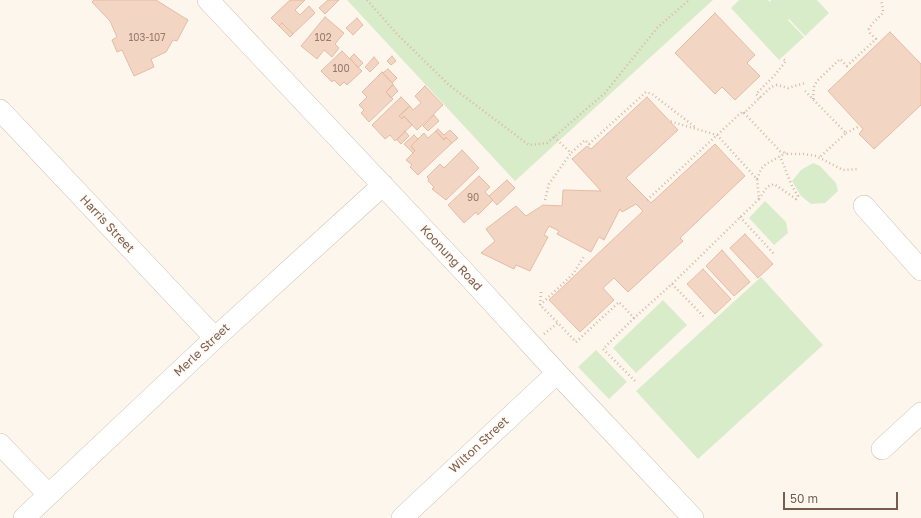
<!DOCTYPE html>
<html>
<head>
<meta charset="utf-8">
<style>
	body { margin:0 }
	#map { position:relative; width:921px; height:518px; overflow:hidden; background:#fdf6ec; font-family:"Golos Text",sans-serif }
	canvas { display:block }
	.scale { position:absolute; left:783px; top:492px; width:115px; height:18px; box-sizing:border-box; border:2px solid #7a5c4d; border-top:0; padding-left:5px; font-size:12px; line-height:14px; white-space:nowrap; color:#7a5c4d; -webkit-text-stroke:3px #fffaf3; paint-order:stroke }
</style>
</head>
<body>
<div id="map">
<canvas width="921" height="518"></canvas>
<div class="scale">50 m</div>
</div>
<script>
const c = document.querySelector('canvas').getContext('2d');
c.lineJoin = 'round';
function fill(path, color) { c.fillStyle = color; c.fill(path, 'evenodd'); }
const toPath = rows => new Path2D(rows.map(r => 'M' + r).join(''));
function strokePath(path, color, width, dash) { c.strokeStyle = color; c.lineWidth = width; c.lineCap = dash ? 'butt' : 'round'; c.setLineDash(dash || []); c.stroke(path); }
function label(font, color, halo, rows, align = 'center') {
  c.font = font + ' "Golos Text",sans-serif'; c.lineWidth = 3; c.setLineDash([]); c.textBaseline = 'middle'; c.strokeStyle = halo; c.fillStyle = color; for (const [text, x, y, turn = 0] of rows) {
    c.save(); c.translate(x, y); c.rotate((+turn || 0) * Math.PI / 180); c.textAlign = isNaN(turn) ? turn : align; if (halo) c.strokeText(text, 0, 0); c.fillText(text, 0, 0); c.restore();
  }
}
fill(toPath([
	[347,0,713,0,515,181],
	[739,0,768,0,770,2,771,0,817,0,829,13,805,36,789,19,788,20,804,37,779,60,731,8],
	[813,163,820,166,836,183,838,191,825,203,811,204,801,196,792,181,801,170],
	[765,201,786,222,788,233,774,245,749,218],
	[761,277,823,345,698,459,636,391],
	[663,300,687,325,636,373,613,348],
	[596,350,627,382,609,399,578,367]
]), '#d8ecc9');
const building = toPath([
	[94,0,156,0,188,20,177,41,173,40,166,52,151,59,154,67,134,76,122,50,117,52,112,40,117,37,110,21,92,2,94,0],
	[290,0,305,0,295,10,300,15,309,6,315,13,293,34,282,23,279,26,271,18,290,0],
	[328,0,339,0,325,14,319,8,328,0],
	[715,13,755,55,747,63,760,76,735,100,722,87,715,94,675,53,715,13],
	[325,17,344,33,335,44,339,48,332,57,324,50,317,59,301,46,325,17],
	[357,18,363,25,353,35,346,28,357,18],
	[282,23,293,34,290,37,279,26,282,23],
	[890,32,921,64,921,105,874,149,859,134,863,129,828,91,890,32],
	[342,51,362,71,347,85,344,82,340,86,334,80,332,82,321,71,342,51],
	[354,54,363,63,358,68,350,58,354,54],
	[392,56,396,61,391,65,387,61,392,56],
	[374,57,379,63,370,72,365,67,374,57],
	[388,69,397,78,392,83,383,73,388,69],
	[382,72,393,84,386,92,393,99,369,122,361,113,364,110,359,105,367,97,362,92,382,72],
	[393,85,398,91,391,98,386,92,393,85],
	[425,86,443,105,417,130,404,116,402,119,399,116,410,106,413,110,421,103,415,96,425,86],
	[401,97,410,106,399,116,402,119,404,116,412,125,395,141,390,135,385,139,372,125,401,97],
	[647,97,678,130,626,178,651,203,715,144,745,176,680,238,683,241,628,292,614,278,603,288,614,300,580,332,549,300,643,211,636,204,622,212,620,209,604,240,599,237,591,252,557,234,559,231,549,226,544,235,548,237,530,271,516,265,514,269,481,253,495,241,486,229,516,206,526,216,543,205,562,206,563,190,601,191,572,159,587,146,591,149,647,97],
	[434,115,439,121,428,131,423,126,434,115],
	[438,129,444,135,450,130,458,138,452,143,446,137,444,140,436,131,438,129],
	[405,131,409,136,401,144,397,140,405,131],
	[436,131,444,140,446,137,452,143,418,175,410,167,412,165,406,160,415,151,411,146,424,133,428,138,436,131],
	[414,135,418,139,411,146,415,151,413,153,404,144,414,135],
	[462,150,479,168,446,200,432,189,434,187,428,181,429,179,427,177,440,164,444,168,462,150],
	[479,176,490,187,485,192,493,200,478,215,476,212,464,223,448,205,479,176],
	[507,180,515,188,497,205,489,196,507,180],
	[745,234,773,264,758,278,730,248,745,234],
	[722,250,750,282,734,296,706,266,722,250],
	[703,269,731,299,715,314,687,284,703,269]
]);
fill(building, '#f3d5c3');
strokePath(building, '#e6bba3', 1);
const minor = toPath([
	[208,0,470,278,557,373,693,518],
	[0,110,215,338],
	[864,206,921,270],
	[0,444,48,494],
	[882,449,921,413],
	[24,518,215,338,383,185],
	[402,518,557,373]
]);
strokePath(minor, '#d1beb0', 22);
strokePath(toPath([
	[367,0,397,34,449,85,529,145,547,143,605,93,657,28,689,0],
	[805,91,846,133,820,157],
	[760,98,756,94,774,76,786,61,782,58],
	[813,99,814,87,817,81,840,59,847,66,876,39,870,33,869,29,872,24,883,13,883,9,881,0],
	[744,113,780,151,788,154,804,154,816,156,843,170,858,169],
	[846,133,860,126],
	[554,137,571,153,585,140,589,144,646,92,652,94,695,127],
	[757,179,761,169,766,164,786,153],
	[759,199,767,187,774,184,796,199,798,196,792,186,780,156],
	[545,200,549,184,571,153],
	[647,200,743,111,744,113,771,87,777,85,788,88,805,83],
	[740,217,775,255],
	[672,284,705,318],
	[541,292,540,305,558,323],
	[540,305,573,274,585,255],
	[634,318,603,349,636,382],
	[544,334,558,323,576,342,619,302,634,318,672,284,759,199,757,179,717,135,669,121]
]), '#d9b8a5', 2.5, [1, 3]);
strokePath(minor, '#fff', 21);
label('10px', '#987a6a', null, [
	["103-107",147,38],
	["102",323,38],
	["100",341,69],
	["90",473,198]
]);
label('12px', '#7a5c4d', '#fffaf3', [
	["Harris Street",107,224,47],
	["Koonung Road",451,258,47],
	["Merle Street",202,350,-43],
	["Wilton Street",479,445,-43]
]);
</script>
</body>
</html>
